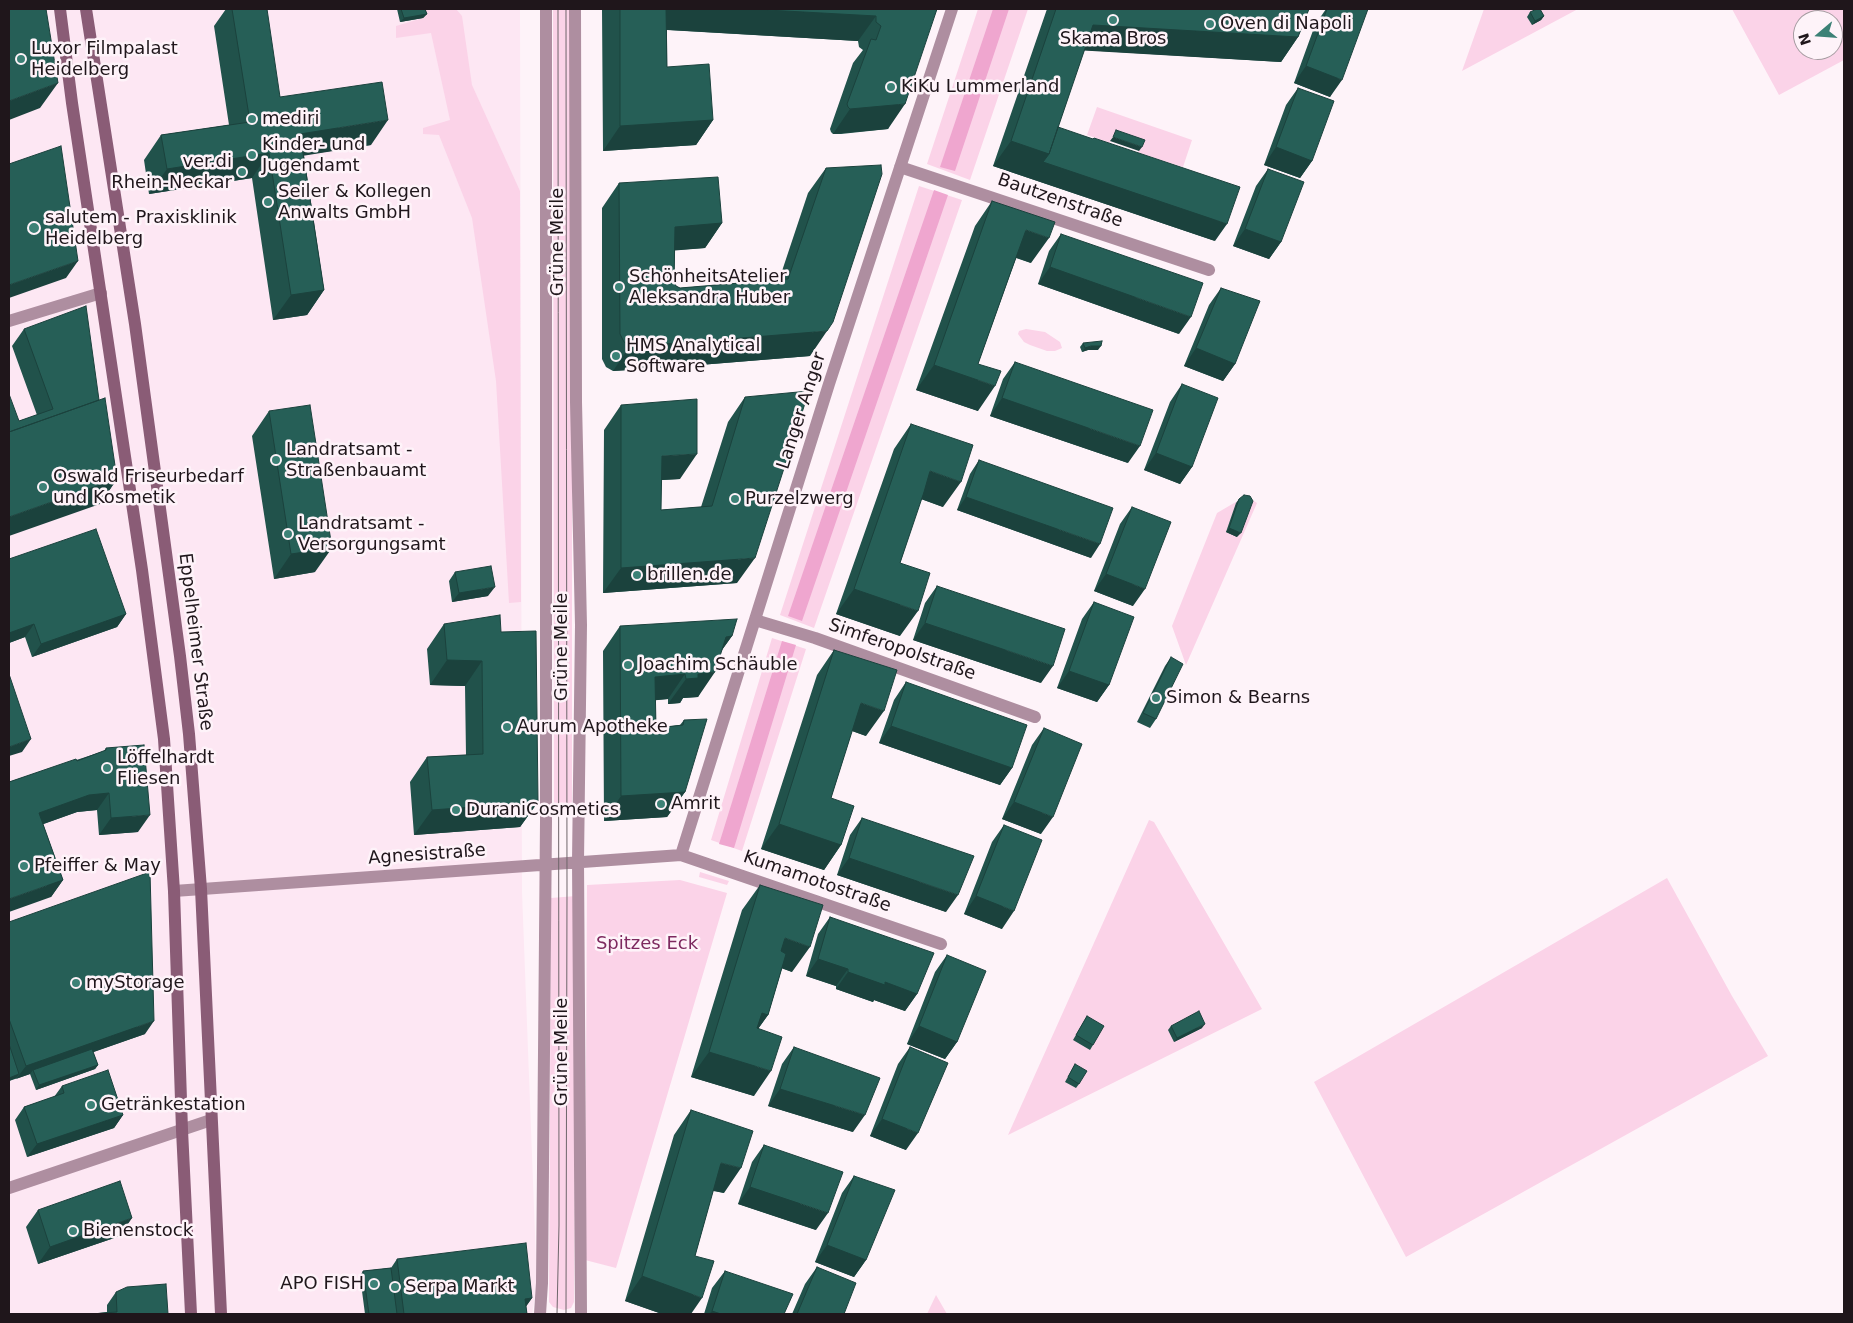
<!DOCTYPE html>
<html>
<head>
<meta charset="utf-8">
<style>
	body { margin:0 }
	#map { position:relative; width:1853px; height:1323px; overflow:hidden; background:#fef3f9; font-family:"DejaVu Sans",sans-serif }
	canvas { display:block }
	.frame { position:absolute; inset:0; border:10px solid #1f161b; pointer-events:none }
	.north { position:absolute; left:1793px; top:10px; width:50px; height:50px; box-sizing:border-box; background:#fef3f9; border:1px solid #a59ba0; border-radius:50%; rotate:252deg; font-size:14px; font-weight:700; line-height:20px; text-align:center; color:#1f161b }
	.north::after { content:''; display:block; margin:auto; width:18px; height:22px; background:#3c8176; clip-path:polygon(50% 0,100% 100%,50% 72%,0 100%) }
</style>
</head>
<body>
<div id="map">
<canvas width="1853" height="1323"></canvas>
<div class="frame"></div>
<div class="north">N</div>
</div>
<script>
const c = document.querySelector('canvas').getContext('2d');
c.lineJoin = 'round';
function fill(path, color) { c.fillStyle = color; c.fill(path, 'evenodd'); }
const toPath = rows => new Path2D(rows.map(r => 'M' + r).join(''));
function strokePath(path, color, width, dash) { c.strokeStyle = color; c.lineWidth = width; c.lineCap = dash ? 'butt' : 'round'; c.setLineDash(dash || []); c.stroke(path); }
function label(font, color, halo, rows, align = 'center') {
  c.font = font + ' "DejaVu Sans",sans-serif'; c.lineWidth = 5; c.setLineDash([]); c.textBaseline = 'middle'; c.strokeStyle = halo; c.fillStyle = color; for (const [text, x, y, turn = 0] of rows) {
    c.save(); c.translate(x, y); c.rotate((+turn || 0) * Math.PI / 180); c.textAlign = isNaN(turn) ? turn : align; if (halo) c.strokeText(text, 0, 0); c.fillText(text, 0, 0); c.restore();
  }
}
fill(toPath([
	[9,9,520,9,522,892,537,1287,532,1314,9,1314]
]), '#fde7f3');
fill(toPath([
	[421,9,456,9,462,16,472,85,520,191,521,602,509,603,496,381,472,218,439,135,423,134,423,128,450,120,431,33,396,38,396,26,423,18],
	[553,9,572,9,572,815,554,814],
	[978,9,1028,9,970,180,927,164],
	[1484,9,1578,9,1462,71],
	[1732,9,1844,9,1844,60,1779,95],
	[1803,20,1833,20,1833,50,1803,50],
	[1097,107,1192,140,1183,167,1138,153,1141,144,1113,135,1110,143,1087,135],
	[919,186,962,200,814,628,780,615],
	[1026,329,1045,332,1060,342,1062,348,1055,351,1047,351,1030,345,1024,342,1018,334,1019,331],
	[1246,496,1257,503,1186,665,1172,626,1217,513],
	[772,638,806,649,742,851,711,840],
	[1149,820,1154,822,1262,1009,1008,1135],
	[700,872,729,881,727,885,699,877],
	[1667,878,1732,996,1768,1056,1406,1257,1314,1082],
	[680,880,727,893,616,1268,585,1260,587,885],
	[576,896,574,1302,571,1308,564,1310,553,1307,549,1302,551,898],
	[936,1295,947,1314,927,1314]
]), '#fbd3e8');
fill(toPath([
	[993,9,1009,9,955,171,940,167],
	[934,190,948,195,802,621,788,616],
	[782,641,796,645,734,848,719,844]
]), '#efa6cf');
strokePath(toPath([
	[575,9,576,402,581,625,578,861,581,1314],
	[900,167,1209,270],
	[9,321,101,293],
	[755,620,815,638,1035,717],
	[681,855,829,384,952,9],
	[174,891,681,855,941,944],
	[9,1188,211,1120],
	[540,1314,542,1283,546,821,546,9]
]), '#ae8ea0', 12);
strokePath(toPath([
	[60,9,72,103,142,570,164,739,174,891,182,1130,191,1314],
	[86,9,135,324,180,656,189,734,201,889,221,1314]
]), '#8a5c76', 12);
strokePath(toPath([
	[557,1314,559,1225,558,9],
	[566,1314,567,890,566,9]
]), '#6e656a', 1);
fill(toPath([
	[226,9,232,9,280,97,371,145,304,155,324,290,307,315,273,320,252,178,149,194,144,160,161,135,229,125,214,26],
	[397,9,425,9,427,14,423,18,400,22],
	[602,9,937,9,888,129,841,134,833,134,831,132,830,129,853,63,863,50,859,47,858,41,667,30,667,67,713,120,696,145,603,151],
	[1047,9,1309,9,1298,37,1281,62,1084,50,1058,127,1215,241,993,166],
	[1326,9,1368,9,1330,97,1294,83,1315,25],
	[1530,12,1544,16,1541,20,1532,25,1527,17],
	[1298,88,1312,161,1300,178,1264,165,1286,105],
	[826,168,810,356,675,367,613,371,606,367,602,359,602,208,619,183,722,223,705,248,675,250,674,281,676,286,680,288,779,280,808,193],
	[1268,169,1281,242,1269,259,1233,246,1256,186],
	[992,201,1031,263,1016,258,978,364,978,411,916,390,975,226],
	[1061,234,1179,334,1038,284,1049,251],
	[1221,288,1235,364,1223,381,1184,366,1209,305],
	[24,329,99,400,117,479,100,504,19,421,37,415,12,346],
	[1083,343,1098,350,1088,350,1082,352,1080,347],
	[1015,362,1128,463,990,416,1003,379],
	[1182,384,1192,467,1180,484,1144,470,1170,402],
	[745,397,737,583,603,593,604,430,621,405,680,479,661,480,661,510,701,507,728,422],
	[269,411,315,572,274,579,252,436],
	[911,424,943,507,921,499,900,563,900,636,836,614,894,449],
	[979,460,1091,558,957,510,970,474],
	[1239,499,1237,537,1226,532,1236,503],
	[1132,507,1133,606,1094,591,1120,524],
	[9,559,126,614,117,627,32,657,25,637,9,643],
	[455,572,488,596,452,602,449,581],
	[937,586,1041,683,913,640,925,603],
	[1094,602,1109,685,1097,702,1057,688,1082,619],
	[444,624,501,632,538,802,520,827,414,835,410,782,427,757,466,755,465,686,430,685,427,649],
	[620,626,732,636,722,650,698,697,683,698,680,703,668,704,668,699,655,700,656,728,680,725,684,720,685,792,667,817,604,821,603,651],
	[834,650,866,736,852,731,831,798,841,845,824,870,761,849,817,675],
	[1171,657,1156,719,1150,728,1137,722,1165,666],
	[906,682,1012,768,1000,785,879,743,894,700],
	[1044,728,1041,834,1002,819,1032,745],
	[106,748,138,832,99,835,97,810,77,812,43,824,63,880,51,897,9,782,104,751],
	[862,818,946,912,837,875,850,835],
	[1004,825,1002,929,964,914,992,842],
	[760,885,792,972,782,968,768,1015,758,1029,754,1096,691,1077,742,910],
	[830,917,917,994,905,1011,874,1000,873,1002,836,989,836,986,806,976,818,934],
	[9,922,145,1034,93,1052,98,1065,95,1069,36,1090,30,1074,9,1081],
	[947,955,957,1042,945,1059,907,1044,935,972],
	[1087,1016,1093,1045,1090,1050,1073,1040],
	[1171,1026,1202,1028,1174,1042,1168,1030],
	[794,1047,853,1132,768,1106,782,1064],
	[910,1047,906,1150,870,1136,898,1064],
	[1075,1064,1079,1084,1076,1088,1065,1082],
	[62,1086,123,1115,114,1128,27,1157,15,1120,24,1107,54,1097],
	[691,1110,724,1193,713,1191,695,1256,691,1314,662,1314,625,1301,674,1135],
	[764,1145,816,1230,738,1204,752,1162],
	[854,1176,866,1260,854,1277,815,1262,842,1193],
	[38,1210,120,1236,38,1264,26,1227],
	[397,1259,532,1298,526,1306,527,1314,365,1314,360,1276,363,1271,391,1268],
	[817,1267,844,1314,792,1314,805,1284],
	[725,1271,784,1314,704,1314,712,1288],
	[116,1292,168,1314,91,1314,107,1312,107,1305]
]), '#21524b');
fill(toPath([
	[665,9,749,9,876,16,858,41,653,29],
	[427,14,423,18,400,22,404,18],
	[1544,16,1541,20,1532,25,1535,21],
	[1093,25,1298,37,1281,62,1075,50],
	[1306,66,1342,80,1330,97,1294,83],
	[58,83,40,108,9,120,9,101],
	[905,104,888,129,833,134,850,109],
	[388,120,371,145,283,159,300,134],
	[713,120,696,145,603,151,620,126],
	[1113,137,1142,147,1139,151,1110,141],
	[1011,141,1049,154,1227,224,1215,241,993,166],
	[1276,147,1312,161,1300,178,1264,165],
	[269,153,252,178,149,194,167,169],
	[722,223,705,248,657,252,675,227],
	[1245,229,1281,242,1269,259,1233,246],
	[1026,230,1049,238,1031,263,1009,255],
	[78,261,66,278,9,298,9,285],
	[1050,267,1191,317,1179,334,1038,284],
	[324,290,307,315,273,320,291,295],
	[827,331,810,356,675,367,613,371,630,346],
	[1091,346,1101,346,1098,350,1088,350,1082,352,1085,348],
	[1196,348,1235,364,1223,381,1184,366],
	[934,365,995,386,978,411,916,390],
	[1002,398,1140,446,1128,463,990,416],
	[1156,453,1192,467,1180,484,1144,470],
	[697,454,680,479,644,481,662,456],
	[930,471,961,482,943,507,913,496],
	[117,479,100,504,9,536,9,517],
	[966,497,1100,544,1091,558,957,510],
	[1229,528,1241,533,1237,537,1226,532],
	[332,548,315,572,274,579,291,554],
	[755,558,737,583,603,593,621,568],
	[1106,574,1145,589,1133,606,1094,591],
	[495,587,488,596,452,602,459,593],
	[854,589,918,611,900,636,836,614],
	[126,614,117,627,32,657,41,644],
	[925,623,1053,666,1041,683,913,640],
	[34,624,25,637,9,643,9,633],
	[732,636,714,661,726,637],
	[447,660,482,661,465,686,430,685],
	[1069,671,1109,685,1097,702,1057,688],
	[715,672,698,697,683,698,680,703,668,704,686,679,698,674],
	[685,674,668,699,638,702,655,677],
	[861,703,884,711,866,736,844,728],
	[891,726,1012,768,1000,785,879,743],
	[31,739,22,752,9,756,9,747],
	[685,792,667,817,604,821,621,796],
	[109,793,97,810,77,812,27,830,39,813,89,795],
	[538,802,520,827,414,835,432,810],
	[1014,802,1053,817,1041,834,1002,819],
	[150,815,138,832,99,835,111,818],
	[779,824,841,845,824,870,761,849],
	[849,858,958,895,946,912,837,875],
	[63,880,51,897,9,912,9,899],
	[976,896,1014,911,1002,929,964,914],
	[785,938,810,947,792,972,767,963],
	[818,959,848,969,836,986,806,976],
	[848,972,885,982,917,994,905,1011,874,1000,873,1002,836,989],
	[762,1013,768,1015,750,1040],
	[154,1021,145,1034,34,1073,33,1070,30,1074,16,1079,26,1066],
	[1205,1024,1202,1028,1174,1042,1177,1038],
	[919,1026,957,1042,945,1059,907,1044],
	[709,1052,771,1071,754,1096,691,1077],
	[98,1065,95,1069,36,1090,39,1085],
	[19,1074,16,1078,9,1081,9,1078],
	[780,1089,865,1115,853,1132,768,1106],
	[123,1115,114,1128,27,1157,37,1144],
	[882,1119,918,1133,906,1150,870,1136],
	[721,1163,741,1168,724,1193,703,1188],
	[750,1187,828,1213,816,1230,738,1204],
	[132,1218,120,1236,38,1264,50,1247],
	[827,1245,866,1260,854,1277,815,1262],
	[642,1276,702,1298,691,1314,662,1314,625,1301],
	[532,1298,523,1311,525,1299],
	[712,1311,721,1314,709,1314]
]), '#1b423d');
const building = toPath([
	[9,9,46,9,58,83,9,101,9,9],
	[232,9,267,9,280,97,382,82,388,120,300,134,324,290,291,295,269,153,167,169,161,135,250,122,232,9],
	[401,9,425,9,427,14,404,18,401,9],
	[620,9,666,9,667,67,709,64,713,120,620,126,620,9],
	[749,9,937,9,905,104,850,109,848,107,847,104,871,39,876,40,881,26,876,22,876,16,749,9],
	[1056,9,1309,9,1298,37,1093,25,1049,154,1011,141,1056,9],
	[1327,9,1368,9,1342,80,1306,66,1327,9],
	[1537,9,1540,9,1544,16,1535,21,1530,12,1537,9],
	[1298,88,1334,101,1312,161,1276,147,1298,88],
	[1058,127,1093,139,1094,138,1240,187,1227,224,1043,162,1049,154,1058,127],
	[1116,130,1145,140,1142,147,1113,137,1116,130],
	[61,146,78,261,9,285,9,164,61,146],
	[881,165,882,174,833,322,827,331,693,342,630,346,624,342,620,334,619,183,718,177,722,223,675,227,674,281,676,286,680,288,788,279,826,168,881,165],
	[1268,169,1304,182,1281,242,1245,229,1268,169],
	[992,201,1055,222,1049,238,1026,230,1010,274,978,364,1001,371,995,386,934,365,992,201],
	[1061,234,1203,283,1191,317,1050,267,1061,234],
	[1221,288,1260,301,1235,364,1196,348,1221,288],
	[86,306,99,400,9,432,9,394,19,421,53,409,24,329,86,306],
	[1102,341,1101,346,1091,346,1085,348,1083,343,1102,341],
	[1015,362,1153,410,1140,446,1002,398,1015,362],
	[1182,384,1218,398,1192,467,1156,453,1182,384],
	[809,391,755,558,621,568,621,405,697,399,697,454,662,456,661,510,712,506,745,397,809,391],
	[105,398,117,479,9,517,9,432,105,398],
	[310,405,332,548,291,554,269,411,310,405],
	[911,424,973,445,961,482,930,471,924,492,900,563,930,573,918,611,854,589,911,424],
	[979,460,1113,508,1100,544,966,497,979,460],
	[1244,495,1250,496,1253,501,1241,533,1229,528,1239,499,1244,495],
	[1132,507,1171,522,1145,589,1106,574,1132,507],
	[96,529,126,614,41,644,34,624,9,633,9,559,96,529],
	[491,566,495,587,459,593,455,572,491,566],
	[937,586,1065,629,1053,666,925,623,937,586],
	[1094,602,1134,617,1109,685,1069,671,1094,602],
	[500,615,501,632,536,631,538,802,432,810,427,757,483,754,482,661,447,660,444,624,500,615],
	[737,619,732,636,726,637,715,672,698,674,698,678,686,679,685,674,655,677,656,728,683,725,684,720,707,719,685,792,621,796,620,626,737,619],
	[834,650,897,670,884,711,861,703,831,798,854,806,841,845,779,824,834,650],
	[1171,657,1183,664,1156,719,1143,713,1171,657],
	[9,674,31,739,9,747,9,674],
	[906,682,1027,725,1012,768,891,726,906,682],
	[1044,728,1082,744,1053,817,1014,802,1044,728],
	[144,745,150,815,111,818,109,793,89,795,39,813,63,880,9,899,9,782,76,759,77,761,106,750,106,748,144,745],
	[862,818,974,856,958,895,849,858,862,818],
	[1004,825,1042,840,1014,911,976,896,1004,825],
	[150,872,154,1021,26,1066,9,1019,9,922,150,872],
	[760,885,823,905,810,947,785,938,781,951,786,954,768,1015,762,1013,757,1028,782,1037,771,1071,709,1052,760,885],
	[830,917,934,953,917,994,885,982,885,985,848,972,848,969,818,959,830,917],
	[947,955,986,971,957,1042,919,1026,947,955],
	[1199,1011,1205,1024,1177,1038,1171,1026,1199,1011],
	[1087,1016,1104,1026,1093,1045,1076,1035,1087,1016],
	[9,1044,19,1074,9,1078,9,1044],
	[794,1047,880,1078,865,1115,780,1089,794,1047],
	[910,1047,948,1063,918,1133,882,1119,910,1047],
	[92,1049,98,1065,39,1085,33,1070,92,1049],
	[1075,1064,1087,1071,1079,1084,1068,1077,1075,1064],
	[108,1070,123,1115,37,1144,24,1107,64,1093,62,1086,108,1070],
	[691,1110,753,1131,741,1168,721,1163,695,1256,714,1261,702,1298,642,1276,691,1110],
	[764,1145,843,1172,828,1213,750,1187,764,1145],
	[854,1176,895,1190,866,1260,827,1245,854,1176],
	[120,1181,132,1218,50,1247,38,1210,120,1181],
	[526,1243,532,1298,525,1299,527,1314,404,1314,397,1259,526,1243],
	[817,1267,856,1283,844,1314,797,1314,817,1267],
	[391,1268,397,1314,369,1314,363,1271,391,1268],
	[725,1271,793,1294,784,1314,721,1314,712,1311,725,1271],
	[166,1284,168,1314,91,1314,117,1312,116,1292,127,1287,166,1284]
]);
fill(building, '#265f57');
strokePath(building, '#1b423d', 1);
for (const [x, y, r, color] of [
	[1113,20,5,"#3c8176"],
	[1210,24,5,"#3c8176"],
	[21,59,5,"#3c8176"],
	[891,87,5,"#3c8176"],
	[252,119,5,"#3c8176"],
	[252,155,5,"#3c8176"],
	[242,172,5,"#3c8176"],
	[268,202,5,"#3c8176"],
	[34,228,6,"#3c8176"],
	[619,287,5,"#3c8176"],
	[616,356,5,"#3c8176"],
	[276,460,5,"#3c8176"],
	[43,487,5,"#3c8176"],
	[735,499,5,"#3c8176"],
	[288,534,5,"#3c8176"],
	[637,575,5,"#3c8176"],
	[628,665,5,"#3c8176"],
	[1156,698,5,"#3c8176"],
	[507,727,5,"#3c8176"],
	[107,768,5,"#3c8176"],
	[661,804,5,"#3c8176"],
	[456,810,5,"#3c8176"],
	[24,866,5,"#3c8176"],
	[76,983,5,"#3c8176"],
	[91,1105,5,"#3c8176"],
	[73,1231,5,"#3c8176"],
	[374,1284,5,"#3c8176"],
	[395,1287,5,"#3c8176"]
]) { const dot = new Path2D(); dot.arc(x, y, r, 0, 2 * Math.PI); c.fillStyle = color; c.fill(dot); strokePath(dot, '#fef3f9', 2); }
label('18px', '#1f161b', '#fef3f9', [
	["Oven di Napoli",1220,24],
	["Skama Bros",1113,39,"center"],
	["Luxor Filmpalast",31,49],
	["Heidelberg",31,70],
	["KiKu Lummerland",901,87],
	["mediri",262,119],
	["Kinder- und",262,145],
	["Jugendamt",262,166],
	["ver.di",232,162,"right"],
	["Rhein-Neckar",232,183,"right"],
	["Seiler & Kollegen",278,192],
	["Anwalts GmbH",278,213],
	["salutem - Praxisklinik",45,218],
	["Heidelberg",45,239],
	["SchönheitsAtelier",629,277],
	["Aleksandra Huber",629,298],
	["HMS Analytical",626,346],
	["Software",626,367],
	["Landratsamt -",286,450],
	["Straßenbauamt",286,471],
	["Oswald Friseurbedarf",53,477],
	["und Kosmetik",53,498],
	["Purzelzwerg",745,499],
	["Landratsamt -",298,524],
	["Versorgungsamt",298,545],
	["brillen.de",647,575],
	["Joachim Schäuble",638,665],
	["Simon & Bearns",1166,698],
	["Aurum Apotheke",517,727],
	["Löffelhardt",117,758],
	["Fliesen",117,779],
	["Amrit",671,804],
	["DuraniCosmetics",466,810],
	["Pfeiffer & May",34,866],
	["myStorage",86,983],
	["Getränkestation",101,1105],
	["Bienenstock",83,1231],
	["APO FISH",364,1284,"right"],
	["Serpa Markt",405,1287]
], 'left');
label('18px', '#1f161b', '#fef3f9', [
	["Bautzenstraße",1060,201,19],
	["Grüne Meile",558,242,-90],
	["Langer Anger",802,411,-72],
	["Eppelheimer Straße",195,642,83],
	["Grüne Meile",562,647,-90],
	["Simferopolstraße",902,650,19],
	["Agnesistraße",427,855,-4],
	["Kumamotostraße",817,882,19],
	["Grüne Meile",562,1052,-90]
]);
label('18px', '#7d295f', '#fef3f9', [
	["Spitzes Eck",647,944]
]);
</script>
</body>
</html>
